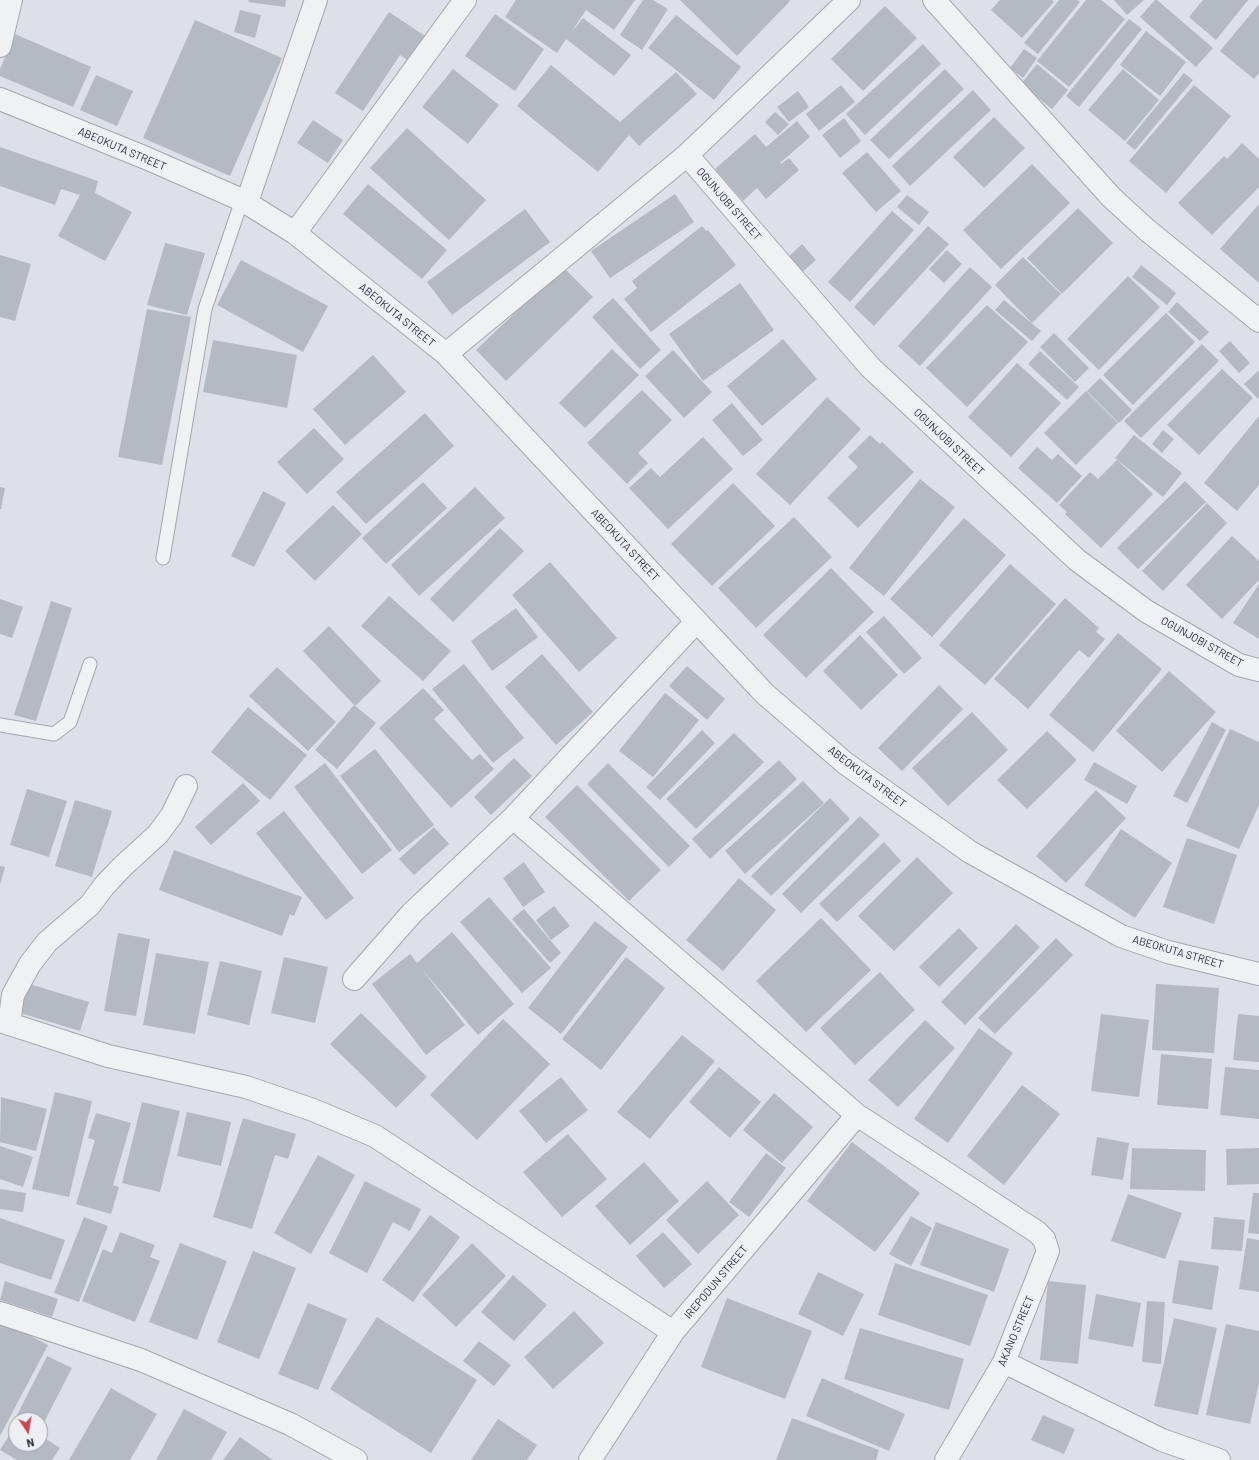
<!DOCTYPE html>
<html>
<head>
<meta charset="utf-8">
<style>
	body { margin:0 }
	#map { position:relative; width:1259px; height:1460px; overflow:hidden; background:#dde0e6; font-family:Barlow,sans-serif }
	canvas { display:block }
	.north { position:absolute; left:8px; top:1412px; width:40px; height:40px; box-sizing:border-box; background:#edeff4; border:1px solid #9ea2aa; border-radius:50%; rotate:168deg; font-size:11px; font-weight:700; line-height:16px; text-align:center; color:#282e3b }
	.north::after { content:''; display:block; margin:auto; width:14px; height:18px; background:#c34a54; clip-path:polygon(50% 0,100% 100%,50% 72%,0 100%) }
</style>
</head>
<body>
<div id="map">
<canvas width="1259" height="1460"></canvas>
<div class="north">N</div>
</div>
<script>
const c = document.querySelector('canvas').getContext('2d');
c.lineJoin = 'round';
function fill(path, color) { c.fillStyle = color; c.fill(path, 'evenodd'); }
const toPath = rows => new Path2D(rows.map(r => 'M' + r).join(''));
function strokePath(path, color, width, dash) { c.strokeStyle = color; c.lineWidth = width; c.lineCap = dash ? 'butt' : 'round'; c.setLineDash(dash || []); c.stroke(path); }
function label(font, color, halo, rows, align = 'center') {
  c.font = font + ' Barlow,sans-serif'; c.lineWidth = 3.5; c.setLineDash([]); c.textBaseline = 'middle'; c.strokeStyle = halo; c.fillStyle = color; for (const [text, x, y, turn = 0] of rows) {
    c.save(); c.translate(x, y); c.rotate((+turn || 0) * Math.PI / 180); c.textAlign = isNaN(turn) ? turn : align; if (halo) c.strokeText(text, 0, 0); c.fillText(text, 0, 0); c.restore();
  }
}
fill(toPath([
	[249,0,286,0,285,7,248,2],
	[516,0,635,0,614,30,586,10,570,34,583,18,631,55,614,76,566,39,557,53,505,17],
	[643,0,653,0,668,9,642,50,620,35],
	[680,0,789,0,790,1,737,56],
	[1000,0,1052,0,1054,2,1022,38,991,10],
	[1059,0,1077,0,1080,2,1038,54,1024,43],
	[1086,0,1101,0,1125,19,1069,87,1037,61],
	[1114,0,1144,0,1127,15],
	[1155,0,1157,0,1213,48,1196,67,1140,17],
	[1203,0,1248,0,1216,40,1189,17],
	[1259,4,1259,73,1254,79,1220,51],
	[885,6,917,38,863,91,831,59],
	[240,10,261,15,255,38,234,32],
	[389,12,425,36,409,61,400,55,363,111,335,93],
	[495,14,544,49,515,91,465,56],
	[676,15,741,67,714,100,648,48],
	[1129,19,1142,29,1079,107,1066,96],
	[195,20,282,58,230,176,143,138],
	[1146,31,1186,62,1160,96,1120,65],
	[15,34,91,67,73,107,0,76,0,69],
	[923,44,941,64,865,135,846,114],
	[1024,49,1037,58,1023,78,1010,68],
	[1037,64,1068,90,1052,109,1021,84],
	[551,65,620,122,676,72,697,94,639,146,629,135,598,172,517,106],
	[453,69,499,105,468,144,422,107],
	[945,69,964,89,889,159,870,140],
	[1123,69,1159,100,1125,141,1088,110],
	[1184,73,1193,80,1135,150,1126,143],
	[96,75,133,91,117,126,80,110],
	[841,85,855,102,819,131,806,114],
	[1194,85,1231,116,1166,193,1129,161],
	[973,90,991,110,910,186,892,166],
	[798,91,809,107,789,122,777,107],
	[775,112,789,124,778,135,765,122],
	[994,117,1025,148,984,188,953,157],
	[844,118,861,141,840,158,822,135],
	[313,120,343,140,328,163,297,143],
	[797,121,810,137,780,163,781,164,789,158,799,170,766,199,757,188,743,201,715,169,755,134,766,147],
	[407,128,486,200,449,240,370,168],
	[1242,143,1259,159,1259,187,1212,235,1178,203,1224,156,1227,159],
	[0,147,98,181,95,193,132,212,105,261,58,236,80,195,61,189,55,205,0,186],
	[867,152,901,191,876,212,842,173],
	[1032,164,1070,203,1001,269,963,230],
	[368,184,447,250,422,279,343,214],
	[675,194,694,222,610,278,591,251],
	[907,195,929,212,919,225,897,207],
	[1259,204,1259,283,1220,249],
	[1078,208,1113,243,1062,294,1027,258],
	[525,209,550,242,452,315,427,282],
	[892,211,914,230,850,302,828,282],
	[702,226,706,231,708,230,736,265,651,332,624,299,637,288,632,281],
	[928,226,949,244,874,326,854,307],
	[165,243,205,253,187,315,147,305],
	[802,244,816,260,799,275,785,260],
	[947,250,962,264,944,283,929,269],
	[0,255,31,264,15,321,0,317],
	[1023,257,1061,294,1032,323,995,285],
	[241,260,328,306,303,352,217,305],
	[1141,265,1176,293,1167,305,1132,277],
	[563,267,593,297,506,381,476,350],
	[970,267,992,287,920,366,898,346],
	[1128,276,1160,307,1099,370,1067,339],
	[740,283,774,330,703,381,669,334],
	[613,298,661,350,640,369,592,317],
	[1004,300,1041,331,1032,341,995,310],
	[1177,302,1209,332,1200,341,1168,312],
	[987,305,1028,342,967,407,926,368],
	[147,309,191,317,162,465,118,457],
	[1166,313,1195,342,1133,405,1103,375],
	[1054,333,1089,368,1075,382,1040,347],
	[783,339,817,379,762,426,727,386],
	[213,340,297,355,287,408,203,392],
	[1230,341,1250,363,1239,373,1219,351],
	[1202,344,1219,361,1141,438,1124,421],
	[612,349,639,375,585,428,559,403],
	[673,350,712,392,684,418,645,376],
	[1040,351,1079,387,1067,400,1028,364],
	[373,355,406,392,345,445,313,409],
	[1017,363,1061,403,1011,457,968,417],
	[1222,369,1253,398,1199,455,1167,425],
	[1259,370,1259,398,1258,399,1244,384],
	[1100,378,1132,410,1119,423,1087,391],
	[642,390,672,420,638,453,648,463,627,484,587,443],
	[1086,391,1118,423,1076,465,1044,433],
	[827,397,861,429,790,505,756,474],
	[732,403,763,440,743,456,712,420],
	[425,413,454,446,366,524,336,492],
	[1259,416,1259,485,1237,511,1204,483],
	[314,428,344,459,307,494,277,462],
	[1163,430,1174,439,1162,453,1152,444],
	[870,435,880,444,882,442,914,472,858,528,827,498,858,467,848,457],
	[1134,435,1182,473,1163,497,1115,458],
	[703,437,733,469,668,529,629,488,651,468,660,477],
	[1037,447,1052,460,1058,454,1082,476,1057,503,1018,468],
	[1117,460,1153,494,1101,548,1065,514,1067,512,1059,505,1090,472,1098,479],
	[920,479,955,507,884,596,849,568],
	[1185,481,1206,502,1138,569,1117,548],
	[423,482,447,508,386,564,362,538],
	[733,483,775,526,712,586,671,544],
	[0,487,5,488,1,509,0,509],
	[475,487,505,518,419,596,391,565],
	[263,491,286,503,254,567,231,556],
	[1207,503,1227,523,1163,591,1142,571],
	[333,505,362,534,315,581,285,551],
	[794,517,832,557,756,628,718,588],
	[964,518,1006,555,932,637,890,599],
	[500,528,524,551,453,622,430,599],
	[1232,536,1259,561,1259,580,1222,619,1186,585],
	[550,562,617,638,579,672,512,595],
	[1010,564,1056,604,985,685,939,645],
	[831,568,874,612,806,678,763,635],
	[1259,584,1259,639,1233,623],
	[389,596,451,651,423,681,361,626],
	[1065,598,1099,628,1096,632,1105,639,1089,658,1079,650,1028,709,994,679],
	[0,599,23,607,12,638,0,634],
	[51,601,72,608,36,721,14,715],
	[516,608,538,637,492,671,471,641],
	[884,616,922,658,904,674,866,632],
	[329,626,381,681,355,706,303,651],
	[1118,633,1162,669,1093,752,1049,715],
	[860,635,898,675,861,710,823,671],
	[542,654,593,712,556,745,505,687],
	[464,664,524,738,493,763,432,689],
	[687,666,725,699,707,720,669,686],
	[277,667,336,722,308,751,249,696],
	[1169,671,1216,712,1162,772,1116,731],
	[939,685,963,709,902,771,878,748],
	[423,688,444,710,434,719,472,760,480,754,494,769,451,808,379,728],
	[665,693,699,720,653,777,619,751],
	[354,705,376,723,337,769,315,750],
	[248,707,307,755,270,800,211,752],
	[972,712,1008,750,948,806,912,768],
	[1212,722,1226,730,1187,803,1173,796],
	[1230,729,1259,742,1259,805,1239,849,1186,826],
	[702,730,715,743,660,800,646,787],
	[1047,731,1077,760,1027,809,997,780],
	[734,733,764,762,696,829,666,799],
	[375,749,434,825,399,852,340,776],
	[514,758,532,776,491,815,474,797],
	[779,760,797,779,710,859,692,839],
	[1094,762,1137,786,1127,804,1084,780],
	[325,763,392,850,362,874,294,787],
	[608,763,690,846,669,867,587,784],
	[803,781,824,803,745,874,725,851],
	[243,783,260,801,211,845,195,827],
	[577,785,661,870,629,901,545,817],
	[27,789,67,801,49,857,10,845],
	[1096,790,1126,818,1066,883,1036,856],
	[830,798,850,819,771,896,751,876],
	[75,800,112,811,92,877,55,866],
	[284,811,354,898,326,920,256,833],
	[860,816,880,835,801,913,782,894],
	[434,827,449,844,414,875,399,859],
	[1121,829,1172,863,1135,918,1084,885],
	[1187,838,1237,855,1214,924,1163,907],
	[884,842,901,861,837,922,819,904],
	[174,850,302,897,294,916,290,914,282,936,159,890],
	[917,857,953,893,894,951,858,916],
	[524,862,545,892,523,907,503,878],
	[0,866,5,867,0,885],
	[739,878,776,910,723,971,686,940],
	[489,897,551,968,522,993,460,922],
	[554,906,570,926,551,940,536,920],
	[524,909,561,953,550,963,512,919],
	[821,918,871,970,806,1032,756,981],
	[595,921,628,947,561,1034,528,1008],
	[1016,924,1040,947,965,1025,941,1002],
	[959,928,978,948,939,987,919,967],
	[452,932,514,1004,478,1035,421,968,465,1025,426,1055,372,984,410,954,417,963],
	[118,933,150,939,136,1016,104,1011],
	[1056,938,1073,955,995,1034,978,1018],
	[156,953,209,962,195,1034,143,1025],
	[284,957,328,967,315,1023,271,1013],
	[626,957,665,988,601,1070,562,1039],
	[220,961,262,971,249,1025,207,1015],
	[880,972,915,1010,855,1065,820,1028],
	[26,983,89,1002,80,1031,17,1012],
	[1156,984,1219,988,1214,1053,1152,1050],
	[361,1013,427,1077,396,1108,330,1044],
	[1101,1014,1149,1020,1139,1097,1091,1091],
	[1238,1014,1259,1016,1259,1062,1233,1060],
	[503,1019,550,1064,477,1140,430,1095],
	[925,1020,955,1048,898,1107,868,1080],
	[979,1028,1013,1053,948,1143,914,1119],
	[682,1035,715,1061,650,1139,617,1112],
	[1161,1054,1212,1059,1208,1109,1157,1105],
	[719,1067,761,1102,730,1138,689,1102],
	[1225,1067,1259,1070,1259,1119,1220,1115],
	[561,1077,588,1110,546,1143,519,1111],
	[1022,1085,1060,1114,1004,1185,967,1156],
	[55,1092,92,1101,69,1197,32,1189],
	[774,1093,813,1127,782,1163,743,1130],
	[1,1097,47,1109,36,1151,0,1142],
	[142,1102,180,1111,160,1192,122,1183],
	[187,1112,231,1122,221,1166,177,1156],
	[96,1113,131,1123,113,1185,119,1187,111,1214,76,1204,95,1140,88,1138],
	[243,1118,296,1134,288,1159,275,1155,252,1229,213,1217],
	[568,1134,607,1179,562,1217,523,1172],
	[1097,1137,1129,1143,1123,1180,1091,1175],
	[852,1142,920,1193,875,1252,807,1201],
	[0,1146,33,1157,23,1187,0,1179],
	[1132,1148,1206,1150,1205,1191,1130,1189],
	[1259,1148,1259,1184,1227,1185,1226,1149],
	[766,1153,786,1168,749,1217,729,1202],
	[318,1155,355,1175,311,1254,274,1233],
	[644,1162,679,1201,630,1245,595,1206],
	[365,1181,421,1209,410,1231,393,1222,367,1273,329,1253],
	[707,1181,739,1215,698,1254,666,1220],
	[0,1189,26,1193,23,1212,0,1209],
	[1253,1193,1259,1193,1259,1234,1248,1233],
	[1128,1194,1182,1213,1165,1259,1111,1241],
	[430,1215,460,1237,413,1302,382,1280],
	[911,1216,932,1228,911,1266,889,1254],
	[84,1217,108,1226,79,1302,54,1293],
	[1214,1217,1245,1220,1242,1251,1211,1249],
	[0,1218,65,1240,51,1280,0,1263],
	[936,1222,1009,1249,994,1292,920,1265],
	[120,1232,155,1245,150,1257,160,1261,135,1322,82,1301,103,1249,112,1253],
	[663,1232,692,1264,664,1288,636,1256],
	[1247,1238,1259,1240,1259,1292,1239,1289],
	[180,1243,227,1261,197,1340,149,1322],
	[472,1243,506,1276,456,1327,422,1295],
	[253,1251,296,1268,259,1359,217,1342],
	[1179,1260,1219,1266,1212,1310,1172,1303],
	[895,1263,988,1295,970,1346,878,1315],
	[818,1272,864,1294,843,1336,798,1314],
	[513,1275,547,1305,514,1341,481,1312],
	[5,1281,58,1299,52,1317,0,1300],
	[1048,1281,1086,1285,1078,1364,1040,1360],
	[1096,1294,1141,1303,1133,1347,1088,1339],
	[727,1298,812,1331,785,1399,701,1367],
	[1147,1301,1165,1302,1161,1364,1142,1362],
	[308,1303,347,1319,318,1390,278,1374],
	[574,1311,604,1343,553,1389,524,1357],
	[377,1317,477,1380,431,1453,330,1389],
	[1174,1318,1217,1328,1198,1415,1154,1406],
	[0,1320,48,1345,0,1436],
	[1226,1324,1259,1331,1259,1383,1250,1424,1206,1415],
	[860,1328,964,1359,949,1410,844,1379],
	[479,1341,511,1365,494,1386,463,1361],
	[47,1356,72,1368,40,1430,40,1420,22,1420,16,1417],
	[822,1378,905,1414,889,1451,806,1416],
	[111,1388,157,1414,130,1460,69,1460],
	[184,1409,227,1432,211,1460,156,1460],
	[1043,1415,1075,1429,1064,1454,1031,1440],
	[792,1418,879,1450,876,1460,776,1460],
	[498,1419,537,1445,527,1460,471,1460],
	[16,1425,16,1444,40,1444,40,1435,60,1448,52,1460,17,1460,0,1450],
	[240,1437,273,1460,223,1460]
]), '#b5b9c2');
const service = toPath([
	[163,558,205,309,242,200],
	[0,725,54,734,70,722,90,664]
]);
const minor = toPath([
	[934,0,1111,197,1147,230,1259,321],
	[0,46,11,0],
	[0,99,146,158,242,200,295,233,446,354,765,694,845,763,970,852,1121,936,1168,952,1259,974],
	[687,155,870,367,1077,560,1146,611,1239,665,1259,670],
	[247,202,316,0],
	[295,233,465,0],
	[446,354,687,155,849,0],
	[513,818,857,1115,1037,1232,1044,1239,1048,1251,1004,1362,946,1460],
	[354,979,412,913,513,818,696,622],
	[0,1021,108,1056,246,1087,313,1110,375,1136,673,1332],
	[9,1024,13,995,30,964,47,942,90,905,104,886,122,867,158,834,172,815,186,786],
	[0,1313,141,1360,290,1424,356,1460],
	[1004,1362,1162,1440,1219,1460],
	[590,1460,673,1332,857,1115]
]);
strokePath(service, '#a3a7af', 15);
strokePath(minor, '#a3a7af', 24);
strokePath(service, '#f0f1f5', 13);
strokePath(minor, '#f0f1f5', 22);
label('11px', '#282e3b', '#edeff4', [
	["ABEOKUTA STREET",122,149,23],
	["OGUNJOBI STREET",729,204,49],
	["ABEOKUTA STREET",397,315,39],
	["OGUNJOBI STREET",949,442,43],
	["ABEOKUTA STREET",625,545,47],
	["OGUNJOBI STREET",1202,642,29],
	["ABEOKUTA STREET",867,777,37],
	["ABEOKUTA STREET",1178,952,16],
	["IREPODUN STREET",716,1282,-50],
	["AKANO STREET",1016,1331,-67]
]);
</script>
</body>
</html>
